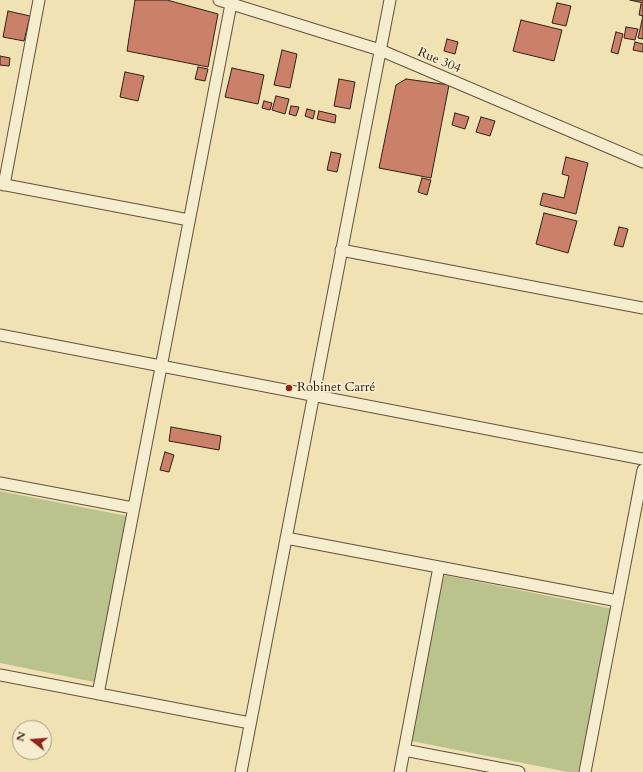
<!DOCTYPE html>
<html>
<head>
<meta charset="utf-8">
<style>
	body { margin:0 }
	#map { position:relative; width:643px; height:772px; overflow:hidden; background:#f1e2b4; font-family:Cardo,serif }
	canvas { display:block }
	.north { position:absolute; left:12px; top:720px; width:40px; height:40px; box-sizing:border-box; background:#f6ecce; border:1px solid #a79a84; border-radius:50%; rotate:287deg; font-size:11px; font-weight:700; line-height:16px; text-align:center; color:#312015 }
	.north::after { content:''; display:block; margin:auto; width:14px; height:18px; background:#8f2418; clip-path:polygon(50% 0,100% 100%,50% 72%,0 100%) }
</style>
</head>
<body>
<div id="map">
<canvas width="643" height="772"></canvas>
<div class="north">N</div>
</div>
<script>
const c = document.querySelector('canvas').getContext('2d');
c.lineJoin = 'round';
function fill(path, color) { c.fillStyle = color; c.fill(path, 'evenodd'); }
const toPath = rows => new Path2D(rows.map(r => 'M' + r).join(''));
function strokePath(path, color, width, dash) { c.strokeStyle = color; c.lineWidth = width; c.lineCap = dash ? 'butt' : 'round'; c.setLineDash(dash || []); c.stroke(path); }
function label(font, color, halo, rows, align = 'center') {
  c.font = font + ' Cardo,serif'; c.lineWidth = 3.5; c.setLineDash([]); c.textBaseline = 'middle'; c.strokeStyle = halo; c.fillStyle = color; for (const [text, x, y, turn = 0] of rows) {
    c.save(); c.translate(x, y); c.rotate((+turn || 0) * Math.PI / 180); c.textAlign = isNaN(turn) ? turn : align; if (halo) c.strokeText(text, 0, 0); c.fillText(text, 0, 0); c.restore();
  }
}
fill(toPath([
	[0,491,127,516,94,682,0,663],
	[444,575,614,609,581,772,568,772,411,741]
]), '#bbc38c');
const building = toPath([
	[135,0,167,0,218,14,208,67,127,51,135,0],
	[630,0,643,0,643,3,630,0],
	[557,3,571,6,566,26,552,23,557,3],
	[641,4,643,5,643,16,639,15,641,4],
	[8,11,30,16,24,41,3,37,8,11],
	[643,16,643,39,638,38,643,16],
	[521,20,562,30,554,61,513,51,521,20],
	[626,27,638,29,635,40,624,38,626,27],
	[616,32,623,34,618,54,611,52,616,32],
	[447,39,458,42,455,54,444,51,447,39],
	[635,42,643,44,643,52,633,50,635,42],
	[282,50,297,54,290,88,274,85,282,50],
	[0,56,10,58,9,66,0,65,0,56],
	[198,67,208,69,205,81,195,79,198,67],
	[232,68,264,75,258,104,225,97,232,68],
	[125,72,144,76,138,101,120,97,125,72],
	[339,79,355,82,350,109,334,106,339,79],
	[406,79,449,85,431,178,379,168,396,85,406,79],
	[276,96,289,99,285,114,272,110,276,96],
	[264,101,272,103,270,110,262,108,264,101],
	[291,106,299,107,296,116,289,114,291,106],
	[307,109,315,111,313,119,305,116,307,109],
	[319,111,336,115,335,123,317,119,319,111],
	[455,113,469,117,465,129,452,125,455,113],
	[481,117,495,121,490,136,476,132,481,117],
	[331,152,341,154,337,172,327,170,331,152],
	[566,157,588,163,576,214,540,205,543,193,564,198,569,176,562,174,566,157],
	[422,178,431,180,427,195,418,192,422,178],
	[544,213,577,221,568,253,536,244,544,213],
	[619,227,628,229,623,247,614,245,619,227],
	[171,427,221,436,219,450,169,441,171,427],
	[165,452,174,455,169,472,160,470,165,452]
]);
fill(building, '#cb8169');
strokePath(building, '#312015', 1);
const minor = toPath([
	[219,0,380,50,643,162],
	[0,184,189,220],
	[4,185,39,0],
	[341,250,643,308],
	[0,335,643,459],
	[0,483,133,508],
	[286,538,618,601],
	[0,675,250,723],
	[98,694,231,4],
	[404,750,519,772],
	[241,772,390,0],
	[400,772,439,567],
	[585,772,643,470]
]);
strokePath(minor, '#61503d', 13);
strokePath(minor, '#f6ecce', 11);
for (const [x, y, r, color] of [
	[289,388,4,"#8f2418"]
]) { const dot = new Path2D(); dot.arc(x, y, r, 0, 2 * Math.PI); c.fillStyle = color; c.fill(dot); strokePath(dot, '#f6ecce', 1.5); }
label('13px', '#312015', '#f6ecce', [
	["Rue 304",439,61,23]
]);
label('13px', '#312015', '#f6ecce', [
	["Robinet Carré",297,388]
], 'left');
</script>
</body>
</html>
